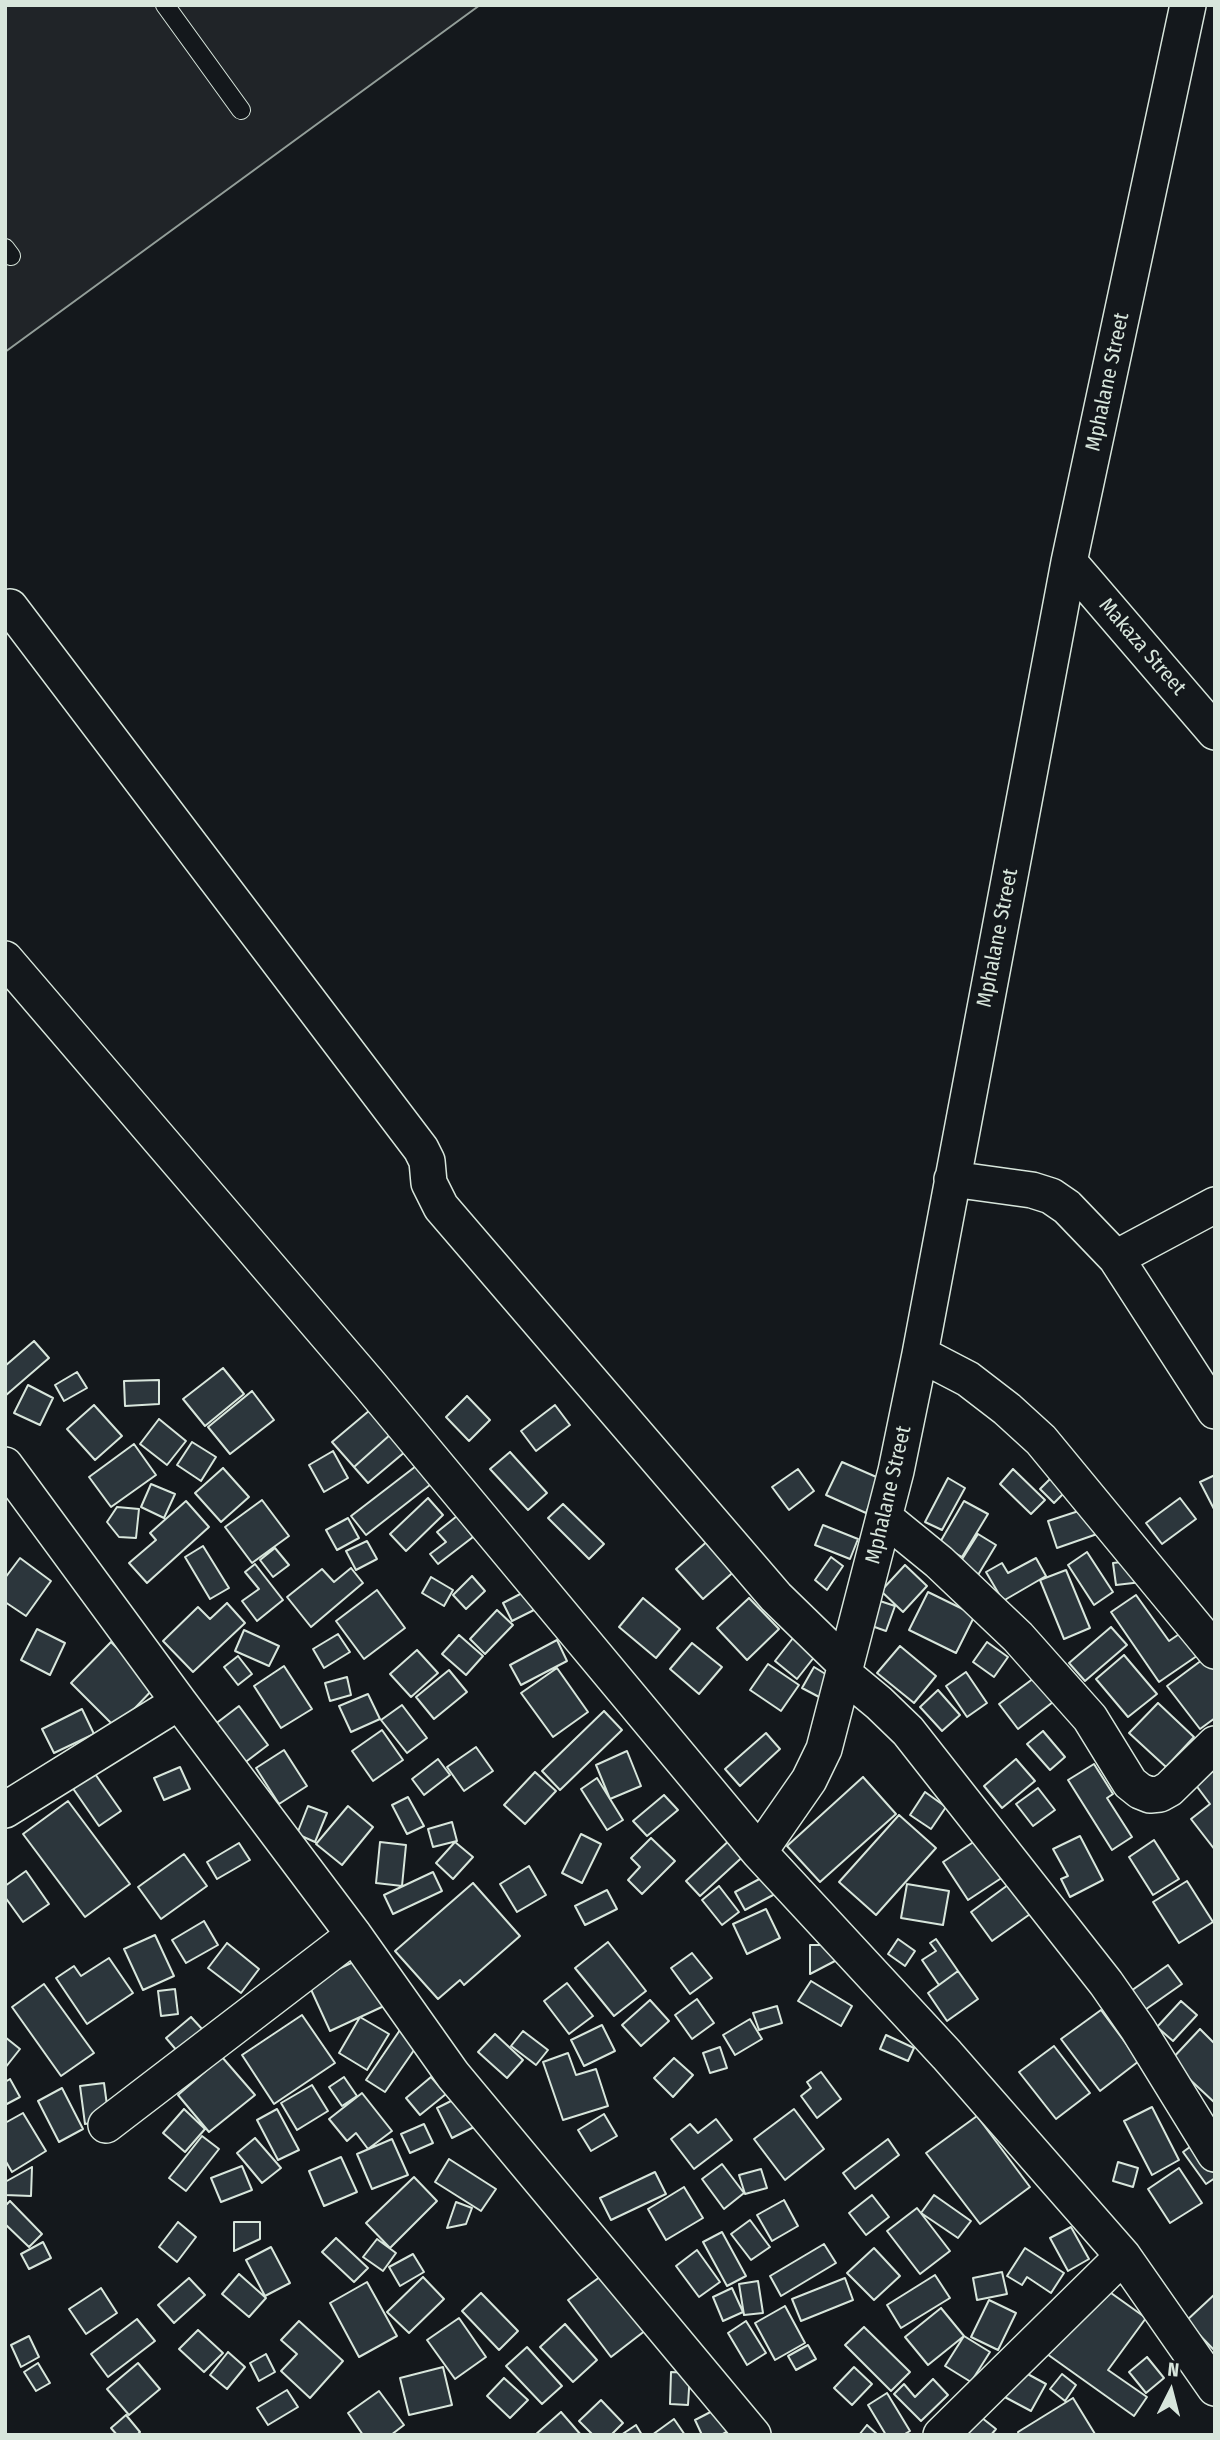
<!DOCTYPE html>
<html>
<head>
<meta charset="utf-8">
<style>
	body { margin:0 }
	#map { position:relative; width:1220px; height:2440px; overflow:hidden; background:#14181c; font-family:"Fira Sans Condensed",sans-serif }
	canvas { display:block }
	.frame { position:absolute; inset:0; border:7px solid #d8e6dc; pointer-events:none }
	.north { position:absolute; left:1136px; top:2356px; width:70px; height:70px; -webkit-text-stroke:5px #14181c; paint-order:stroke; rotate:6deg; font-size:19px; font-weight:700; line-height:28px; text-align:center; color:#d8e6dc }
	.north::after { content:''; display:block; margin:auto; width:24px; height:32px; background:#d8e6dc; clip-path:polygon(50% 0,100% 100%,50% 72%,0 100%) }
</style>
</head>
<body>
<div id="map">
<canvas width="1220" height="2440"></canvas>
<div class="frame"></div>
<div class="north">N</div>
</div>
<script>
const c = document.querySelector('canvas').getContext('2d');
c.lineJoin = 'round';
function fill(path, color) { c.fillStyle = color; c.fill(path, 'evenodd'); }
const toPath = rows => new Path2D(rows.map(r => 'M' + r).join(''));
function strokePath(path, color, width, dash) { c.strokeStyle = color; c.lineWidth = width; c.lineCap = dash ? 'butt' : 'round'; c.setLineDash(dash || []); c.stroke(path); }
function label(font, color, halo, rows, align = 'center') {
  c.font = font + ' "Fira Sans Condensed",sans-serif'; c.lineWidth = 5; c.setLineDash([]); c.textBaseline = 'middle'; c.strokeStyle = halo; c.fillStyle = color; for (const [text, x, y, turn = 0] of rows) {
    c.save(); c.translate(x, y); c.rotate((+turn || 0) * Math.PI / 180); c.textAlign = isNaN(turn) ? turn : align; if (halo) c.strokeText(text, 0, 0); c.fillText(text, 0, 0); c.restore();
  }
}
const green = toPath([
	[5,5,480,5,5,352,5,5]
]);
fill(green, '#202428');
strokePath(green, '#939e99', 2);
const building = toPath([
	[34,1341,49,1358,5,1396,5,1366,34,1341],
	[223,1368,244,1394,205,1426,183,1399,223,1368],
	[77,1372,87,1388,64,1401,55,1385,77,1372],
	[159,1380,159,1404,125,1406,124,1381,159,1380],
	[28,1385,53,1398,40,1425,14,1413,28,1385],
	[252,1391,274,1420,230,1454,208,1427,252,1391],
	[467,1396,490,1420,469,1441,446,1417,467,1396],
	[94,1405,122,1436,95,1460,67,1429,94,1405],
	[555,1405,570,1425,536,1451,521,1431,555,1405],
	[370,1410,391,1434,354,1467,332,1442,370,1410],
	[159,1419,186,1441,167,1465,140,1444,159,1419],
	[391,1434,406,1451,368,1483,354,1467,391,1434],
	[192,1442,216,1457,201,1481,177,1465,192,1442],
	[134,1444,156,1475,111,1507,89,1477,134,1444],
	[333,1451,348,1478,324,1492,309,1465,333,1451],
	[510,1452,547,1493,528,1510,490,1469,510,1452],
	[842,1462,881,1479,866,1513,826,1495,842,1462],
	[420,1463,435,1481,366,1535,351,1516,420,1463],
	[223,1468,249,1497,221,1522,195,1493,223,1468],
	[798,1469,814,1491,789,1510,772,1487,798,1469],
	[1013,1469,1045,1500,1031,1514,1000,1484,1013,1469],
	[1055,1474,1069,1488,1054,1503,1040,1489,1055,1474],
	[1215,1475,1215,1511,1200,1482,1215,1475],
	[948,1478,965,1488,942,1530,925,1522,948,1478],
	[151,1484,175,1494,164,1518,141,1507,151,1484],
	[428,1498,443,1515,406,1551,390,1534,428,1498],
	[1180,1498,1196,1519,1162,1544,1146,1523,1180,1498],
	[262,1500,289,1536,252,1563,225,1527,262,1500],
	[186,1501,209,1527,147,1583,129,1563,156,1540,150,1533,186,1501],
	[964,1501,988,1514,962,1557,939,1544,964,1501],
	[563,1504,604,1544,589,1559,548,1518,563,1504],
	[117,1507,139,1509,136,1538,119,1537,107,1522,117,1507],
	[1091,1507,1100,1533,1057,1548,1048,1521,1091,1507],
	[457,1516,473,1537,438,1564,430,1554,446,1542,437,1532,457,1516],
	[348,1518,359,1538,337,1550,326,1530,348,1518],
	[823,1525,858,1539,850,1559,815,1545,823,1525],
	[978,1534,996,1545,978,1575,959,1564,978,1534],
	[711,1538,738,1568,703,1599,676,1569,711,1538],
	[367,1541,377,1559,356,1570,346,1551,367,1541],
	[203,1546,229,1588,210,1599,185,1557,203,1546],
	[275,1548,289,1565,273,1577,260,1560,275,1548],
	[1087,1552,1113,1592,1094,1605,1068,1565,1087,1552],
	[831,1557,843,1566,827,1590,815,1580,831,1557],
	[20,1558,51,1581,26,1616,5,1602,5,1578,20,1558],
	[1036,1558,1046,1576,1003,1601,986,1572,1002,1563,1008,1573,1036,1558],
	[1139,1560,1142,1582,1116,1585,1113,1563,1139,1560],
	[255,1564,283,1600,257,1621,242,1601,259,1589,245,1572,255,1564],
	[905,1565,927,1586,903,1612,881,1591,905,1565],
	[351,1568,363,1583,311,1627,287,1597,322,1569,334,1582,351,1568],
	[1066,1570,1090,1628,1064,1639,1040,1580,1066,1570],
	[472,1576,485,1591,466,1609,453,1595,472,1576],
	[431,1577,453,1590,444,1606,422,1593,431,1577],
	[377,1590,405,1628,364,1659,336,1621,377,1590],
	[524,1592,534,1610,512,1621,503,1603,524,1592],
	[928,1592,975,1615,956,1653,909,1630,928,1592],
	[1136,1595,1169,1641,1191,1626,1207,1649,1159,1682,1111,1612,1136,1595],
	[643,1598,680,1629,656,1658,619,1627,643,1598],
	[749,1598,779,1629,747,1660,717,1628,749,1598],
	[874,1599,895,1606,886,1631,866,1624,874,1599],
	[227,1603,245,1623,193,1672,163,1641,198,1607,210,1619,227,1603],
	[497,1610,513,1625,485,1654,470,1639,497,1610],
	[1111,1627,1127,1645,1085,1681,1069,1663,1111,1627],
	[37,1629,65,1643,50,1675,21,1660,37,1629],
	[244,1630,279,1646,269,1666,235,1651,244,1630],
	[338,1634,350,1652,324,1668,313,1649,338,1634],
	[459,1635,483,1656,466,1675,442,1654,459,1635],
	[793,1638,815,1656,797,1679,775,1661,793,1638],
	[557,1640,567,1661,521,1685,510,1665,557,1640],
	[111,1642,156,1686,116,1728,71,1683,111,1642],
	[987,1642,1008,1657,994,1677,973,1662,987,1642],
	[692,1643,722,1667,699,1694,670,1669,692,1643],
	[900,1646,936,1676,914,1703,877,1673,900,1646],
	[417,1650,438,1673,411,1697,390,1674,417,1650],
	[1124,1655,1157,1694,1128,1717,1096,1679,1124,1655],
	[238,1656,252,1674,238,1685,224,1667,238,1656],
	[1206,1657,1215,1668,1215,1718,1200,1729,1167,1686,1206,1657],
	[768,1664,799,1685,781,1711,750,1690,768,1664],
	[284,1666,312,1709,281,1728,254,1686,284,1666],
	[814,1667,832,1678,821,1698,802,1688,814,1667],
	[557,1668,588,1712,553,1737,521,1693,557,1668],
	[449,1670,467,1692,434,1719,416,1697,449,1670],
	[966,1672,987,1703,967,1717,946,1686,966,1672],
	[347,1677,351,1695,330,1701,325,1683,347,1677],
	[1034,1678,1053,1702,1018,1729,999,1704,1034,1678],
	[938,1690,960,1715,942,1731,920,1707,938,1690],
	[368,1694,380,1719,351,1732,339,1706,368,1694],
	[1158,1703,1194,1737,1166,1767,1129,1733,1158,1703],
	[402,1705,427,1738,407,1753,381,1720,402,1705],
	[239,1706,268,1745,243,1764,214,1725,239,1706],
	[82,1709,94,1734,54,1753,42,1729,82,1709],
	[604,1711,622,1730,560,1790,542,1771,604,1711],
	[382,1730,403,1760,373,1781,352,1751,382,1730],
	[1043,1731,1065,1757,1050,1770,1027,1744,1043,1731],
	[766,1733,780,1749,740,1786,725,1769,766,1733],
	[476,1747,493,1771,464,1791,447,1767,476,1747],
	[284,1750,307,1786,279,1804,256,1768,284,1750],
	[627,1751,641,1786,610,1799,596,1765,627,1751],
	[438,1759,450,1775,424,1795,412,1779,438,1759],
	[1016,1759,1035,1781,1002,1808,984,1786,1016,1759],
	[1206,1762,1215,1773,1215,1850,1191,1819,1210,1804,1189,1776,1206,1762],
	[1094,1764,1113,1794,1107,1798,1132,1837,1112,1850,1068,1780,1094,1764],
	[180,1767,190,1789,164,1800,154,1778,180,1767],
	[93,1771,121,1811,99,1826,72,1787,93,1771],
	[535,1772,556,1791,525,1824,504,1805,535,1772],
	[863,1777,896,1814,820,1882,787,1846,863,1777],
	[597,1778,623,1820,607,1830,581,1789,597,1778],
	[1038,1788,1055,1810,1033,1826,1016,1804,1038,1788],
	[925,1792,946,1807,931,1829,910,1815,925,1792],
	[664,1795,678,1810,647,1836,633,1821,664,1795],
	[408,1797,424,1826,407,1834,392,1805,408,1797],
	[68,1801,130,1884,85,1917,23,1834,68,1801],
	[308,1806,327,1813,315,1842,297,1834,308,1806],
	[348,1806,373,1827,342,1865,316,1844,348,1806],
	[899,1815,936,1848,876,1915,839,1882,899,1815],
	[452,1822,457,1841,433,1847,428,1829,452,1822],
	[581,1834,601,1844,582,1883,562,1873,581,1834],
	[735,1835,749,1851,700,1896,686,1881,735,1835],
	[1080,1836,1103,1880,1070,1897,1061,1879,1068,1876,1053,1849,1080,1836],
	[651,1838,675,1861,642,1894,628,1880,640,1867,631,1858,651,1838],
	[978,1839,1003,1877,968,1900,943,1862,978,1839],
	[1154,1840,1179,1879,1153,1895,1129,1857,1154,1840],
	[380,1842,406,1845,402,1886,376,1883,380,1842],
	[455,1842,473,1857,453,1879,436,1863,455,1842],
	[239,1843,250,1860,217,1879,207,1862,239,1843],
	[184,1854,207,1886,161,1919,138,1887,184,1854],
	[529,1866,546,1895,517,1912,500,1884,529,1866],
	[26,1871,49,1904,23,1922,5,1897,5,1886,26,1871],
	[433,1872,442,1891,393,1914,384,1895,433,1872],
	[765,1876,775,1894,745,1910,735,1892,765,1876],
	[1187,1881,1213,1922,1179,1943,1153,1902,1187,1881],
	[1012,1882,1033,1912,992,1941,971,1912,1012,1882],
	[473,1883,520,1936,464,1985,460,1980,438,1999,395,1951,473,1883],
	[907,1884,949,1891,943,1925,901,1918,907,1884],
	[719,1886,739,1912,722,1925,702,1900,719,1886],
	[607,1890,617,1909,585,1925,575,1906,607,1890],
	[766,1909,780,1938,747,1954,733,1924,766,1909],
	[204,1921,218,1945,186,1963,172,1940,204,1921],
	[155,1935,174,1976,143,1990,124,1949,155,1935],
	[898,1939,915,1951,905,1966,888,1954,898,1939],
	[936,1939,958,1971,939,1985,922,1960,936,1951,930,1943,936,1939],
	[608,1942,646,1991,614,2016,575,1968,608,1942],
	[227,1943,259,1969,241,1993,208,1968,227,1943],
	[810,1945,835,1945,835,1961,810,1974,810,1945],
	[692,1953,712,1978,690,1994,671,1968,692,1953],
	[109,1958,133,1993,87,2024,56,1978,74,1966,81,1976,109,1958],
	[362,1958,384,2006,330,2031,308,1983,362,1958],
	[1168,1965,1182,1984,1142,2012,1128,1993,1168,1965],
	[958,1971,978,1999,947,2021,928,1993,958,1971],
	[811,1981,852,2006,841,2026,798,2001,811,1981],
	[567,1983,593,2016,569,2034,544,2001,567,1983],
	[44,1984,94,2053,61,2076,12,2007,44,1984],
	[175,1989,178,2014,161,2016,158,1991,175,1989],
	[697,1999,714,2023,692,2039,675,2015,697,1999],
	[650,2000,669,2021,641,2046,622,2025,650,2000],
	[1181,2001,1197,2015,1173,2041,1157,2027,1181,2001],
	[777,2006,782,2023,759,2030,753,2013,777,2006],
	[1101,2010,1139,2061,1100,2091,1061,2039,1101,2010],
	[302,2015,335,2063,274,2104,242,2055,302,2015],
	[191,2017,203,2030,178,2052,166,2038,191,2017],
	[360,2017,389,2034,367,2070,339,2053,360,2017],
	[750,2019,762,2039,735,2055,723,2035,750,2019],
	[602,2025,615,2051,584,2066,571,2040,602,2025],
	[1200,2029,1215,2044,1215,2103,1170,2061,1200,2029],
	[400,2030,419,2043,385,2092,366,2080,400,2030],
	[523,2031,548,2050,536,2065,511,2046,523,2031],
	[495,2034,523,2060,507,2078,478,2052,495,2034],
	[886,2035,914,2048,908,2061,880,2049,886,2035],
	[5,2037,20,2049,5,2068,5,2037],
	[1054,2046,1090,2093,1056,2119,1019,2072,1054,2046],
	[720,2047,727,2068,710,2073,703,2053,720,2047],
	[568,2053,576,2075,596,2069,608,2106,563,2120,543,2062,568,2053],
	[222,2057,255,2095,209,2132,178,2095,222,2057],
	[674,2058,693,2075,673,2097,654,2078,674,2058],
	[821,2072,841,2099,817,2118,801,2096,811,2088,807,2082,821,2072],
	[344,2077,357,2096,342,2106,329,2087,344,2077],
	[431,2077,446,2094,420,2115,406,2098,431,2077],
	[10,2079,20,2097,5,2105,5,2082,10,2079],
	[104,2083,109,2120,85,2124,80,2086,104,2083],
	[312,2085,328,2111,297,2130,281,2103,312,2085],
	[62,2088,83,2129,59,2142,38,2101,62,2088],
	[362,2093,392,2131,368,2149,356,2133,347,2141,329,2119,362,2093],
	[463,2095,478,2125,452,2138,437,2108,463,2095],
	[1152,2107,1179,2160,1152,2175,1124,2121,1152,2107],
	[184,2109,205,2129,185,2152,163,2133,184,2109],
	[277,2109,299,2150,278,2160,257,2120,277,2109],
	[794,2109,824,2149,785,2180,754,2139,794,2109],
	[23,2113,46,2151,12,2172,5,2160,5,2123,23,2113],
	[604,2114,617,2136,591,2151,578,2130,604,2114],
	[977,2116,1030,2187,980,2224,926,2153,977,2116],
	[716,2119,732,2140,694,2169,671,2139,690,2124,698,2133,716,2119],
	[424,2124,433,2143,410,2153,401,2134,424,2124],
	[202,2136,219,2149,186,2191,169,2178,202,2136],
	[255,2138,281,2168,262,2183,237,2153,255,2138],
	[392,2139,408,2175,372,2189,357,2154,392,2139],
	[888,2139,899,2155,855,2189,843,2173,888,2139],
	[1198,2141,1215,2164,1215,2178,1206,2184,1183,2152,1198,2141],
	[341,2157,357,2192,324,2206,309,2171,341,2157],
	[449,2159,496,2189,481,2211,435,2182,449,2159],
	[1118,2162,1138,2168,1133,2187,1113,2181,1118,2162],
	[722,2164,744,2193,724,2209,702,2179,722,2164],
	[242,2166,252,2190,221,2202,211,2178,242,2166],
	[32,2167,31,2196,5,2195,5,2182,32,2167],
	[1179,2168,1202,2203,1170,2223,1148,2189,1179,2168],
	[761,2169,767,2188,745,2194,739,2175,761,2169],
	[655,2172,666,2194,611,2220,600,2198,655,2172],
	[414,2177,437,2201,390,2248,366,2223,414,2177],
	[684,2187,703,2218,666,2240,648,2209,684,2187],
	[872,2195,889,2217,866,2235,849,2213,872,2195],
	[934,2195,971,2221,958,2238,921,2213,934,2195],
	[784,2200,798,2226,772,2241,757,2215,784,2200],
	[10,2201,42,2234,29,2247,5,2224,5,2206,10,2201],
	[456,2202,472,2208,466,2224,447,2228,456,2202],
	[917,2208,950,2251,920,2274,887,2231,917,2208],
	[750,2220,770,2247,751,2260,731,2234,750,2220],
	[178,2222,196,2237,177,2262,159,2247,178,2222],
	[234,2222,260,2222,260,2239,234,2251,234,2222],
	[1071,2227,1089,2259,1068,2271,1050,2238,1071,2227],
	[722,2232,746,2276,727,2286,703,2242,722,2232],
	[336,2238,368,2268,354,2282,322,2252,336,2238],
	[377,2239,396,2253,383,2271,363,2257,377,2239],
	[43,2242,51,2258,29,2269,21,2254,43,2242],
	[824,2244,836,2263,781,2296,770,2276,824,2244],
	[271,2247,290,2283,265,2296,246,2260,271,2247],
	[874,2248,900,2276,874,2300,847,2273,874,2248],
	[1025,2248,1064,2273,1051,2293,1027,2277,1022,2285,1007,2276,1025,2248],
	[697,2250,720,2282,699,2297,676,2266,697,2250],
	[413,2254,424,2272,400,2286,389,2267,413,2254],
	[1002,2272,1007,2294,977,2300,973,2278,1002,2272],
	[239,2274,266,2298,249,2317,222,2294,239,2274],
	[604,2274,646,2330,611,2357,568,2300,604,2274],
	[935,2275,950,2298,901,2328,887,2305,935,2275],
	[423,2277,444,2299,409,2333,387,2312,423,2277],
	[189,2278,205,2295,174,2323,158,2305,189,2278],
	[845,2278,853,2300,801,2321,792,2299,845,2278],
	[758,2281,763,2313,744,2315,739,2284,758,2281],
	[367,2282,397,2336,359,2357,330,2303,367,2282],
	[1097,2283,1146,2318,1108,2370,1147,2397,1134,2416,1047,2354,1097,2283],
	[101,2288,117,2313,86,2334,69,2309,101,2288],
	[732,2288,743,2312,723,2321,713,2297,732,2288],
	[481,2293,518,2331,499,2350,462,2311,481,2293],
	[1215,2294,1215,2351,1186,2321,1215,2294],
	[989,2300,1016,2313,998,2350,971,2337,989,2300],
	[785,2306,805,2343,775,2360,755,2323,785,2306],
	[941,2308,964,2336,928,2365,905,2337,941,2308],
	[459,2318,486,2357,455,2379,427,2340,459,2318],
	[137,2319,155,2341,108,2377,91,2354,137,2319],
	[299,2321,343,2361,310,2398,281,2371,297,2354,281,2340,299,2321],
	[746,2321,766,2353,747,2365,728,2333,746,2321],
	[565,2324,597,2360,573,2382,540,2347,565,2324],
	[864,2327,910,2372,891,2391,845,2345,864,2327],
	[198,2330,223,2353,204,2372,179,2349,198,2330],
	[29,2336,39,2357,21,2367,11,2345,29,2336],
	[964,2336,990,2352,971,2382,945,2366,964,2336],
	[808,2345,816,2359,796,2370,788,2356,808,2345],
	[527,2347,562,2386,542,2404,506,2366,527,2347],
	[228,2352,245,2367,227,2389,210,2375,228,2352],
	[266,2354,275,2372,259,2381,250,2363,266,2354],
	[1147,2357,1164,2378,1146,2393,1129,2372,1147,2357],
	[38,2363,50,2383,36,2391,24,2372,38,2363],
	[138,2363,160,2389,129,2415,107,2389,138,2363],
	[1013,2366,1046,2384,1031,2411,999,2394,1013,2366],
	[443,2367,452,2405,409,2415,400,2378,443,2367],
	[854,2367,872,2384,852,2405,834,2388,854,2367],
	[671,2372,690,2373,688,2405,670,2404,671,2372],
	[1062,2374,1076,2385,1065,2401,1050,2389,1062,2374],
	[504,2378,528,2400,510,2418,487,2396,504,2378],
	[933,2379,948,2395,921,2421,894,2394,904,2384,915,2397,933,2379],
	[287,2390,298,2407,268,2425,257,2408,287,2390],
	[379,2391,404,2425,391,2435,363,2435,348,2413,379,2391],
	[887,2393,910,2431,903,2435,886,2435,868,2405,887,2393],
	[1073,2398,1095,2434,1019,2435,1018,2432,1073,2398],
	[601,2400,623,2423,611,2435,593,2435,579,2421,601,2400],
	[724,2405,736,2427,721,2435,702,2435,695,2420,724,2405],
	[972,2410,996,2429,991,2435,952,2435,972,2410],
	[561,2412,581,2435,535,2435,561,2412],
	[126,2415,140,2432,137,2435,117,2435,111,2428,126,2415],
	[674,2419,685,2435,652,2435,674,2419],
	[636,2425,642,2435,621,2435,636,2425],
	[867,2425,878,2435,859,2435,867,2425]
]);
fill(building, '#2c363c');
strokePath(building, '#d8e6dc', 2);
const service = toPath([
	[165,5,241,110],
	[5,248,11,256]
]);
const minor = toPath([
	[1069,562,1215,732],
	[10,607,421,1149,427,1161,429,1183,441,1207,776,1597,846,1665],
	[5,959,370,1385,759,1852,947,2055,1123,2256,1215,2388],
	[952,1179,1032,1190,1051,1196,1067,1207,1116,1258,1215,1411],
	[1116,1258,1215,1205],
	[920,1354,968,1379,1007,1409,1041,1440,1215,1651],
	[5,1465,179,1702,354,1935,453,2075,753,2435],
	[885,1518,939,1562,1018,1637,1090,1718,1130,1783,1140,1791,1150,1795,1160,1794,1169,1789,1215,1744],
	[844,1674,879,1703,908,1731,1106,1983,1138,2029,1215,2154],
	[5,1810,179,1702],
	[759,1852,809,1780,824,1749,896,1471,920,1354,1069,562,1188,5],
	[106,2125,354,1935],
	[941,2435,1123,2256]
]);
strokePath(service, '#d8e6dc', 20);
strokePath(minor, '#d8e6dc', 38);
strokePath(service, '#14181c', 18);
strokePath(minor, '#14181c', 35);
label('21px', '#d8e6dc', '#14181c', [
	["Mphalane Street",1108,382,-78],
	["Makaza Street",1142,647,49],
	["Mphalane Street",998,938,-79],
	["Mphalane Street",889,1495,-77]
]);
</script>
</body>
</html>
